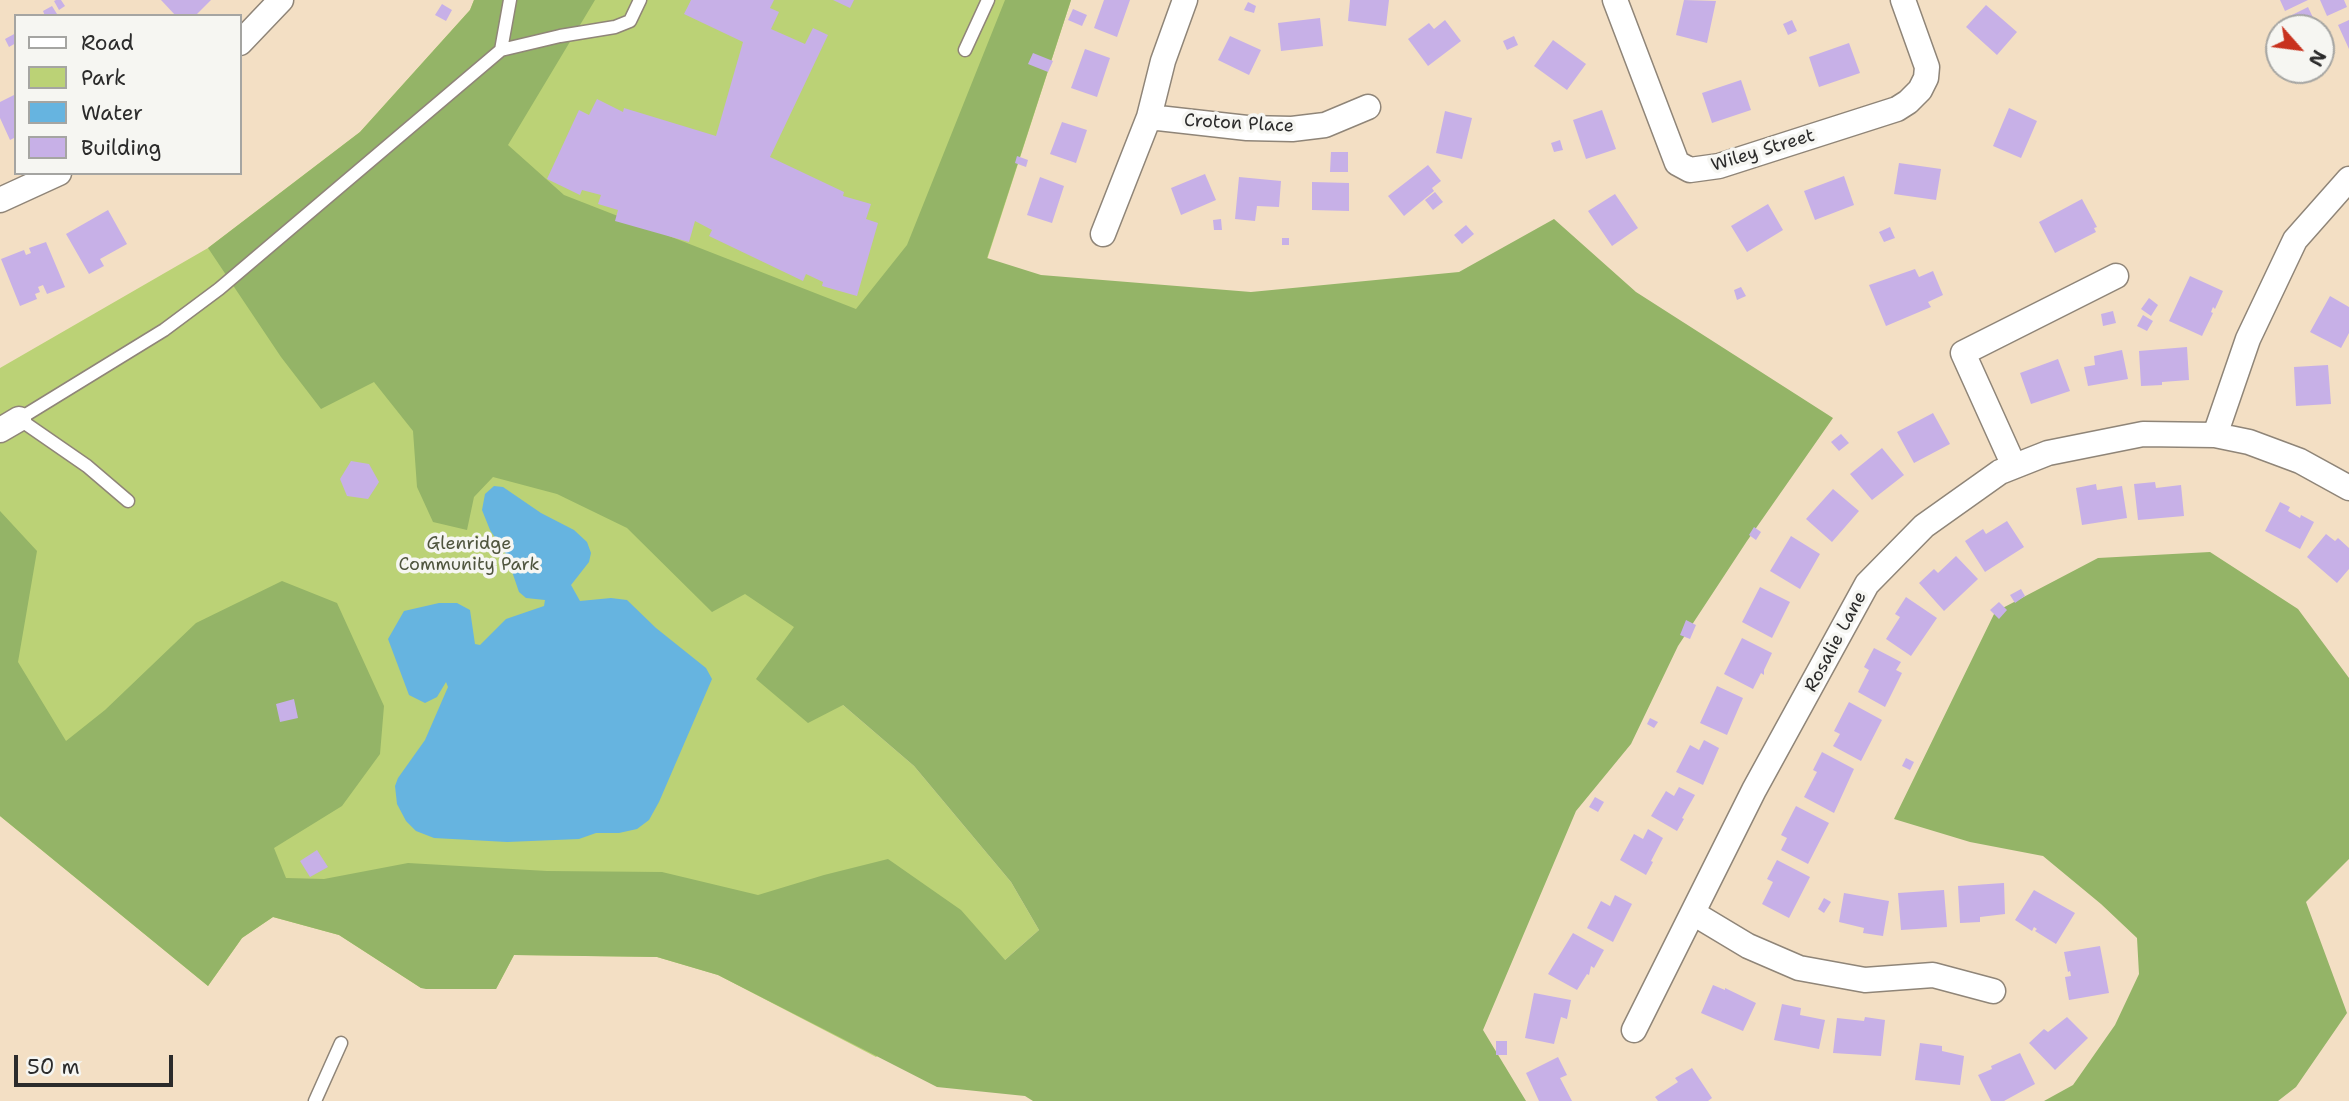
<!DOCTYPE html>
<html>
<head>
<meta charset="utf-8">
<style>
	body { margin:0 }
	#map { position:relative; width:2349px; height:1101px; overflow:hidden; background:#f3dfc4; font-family:"Shantell Sans",sans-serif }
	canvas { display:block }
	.legend { position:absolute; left:14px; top:14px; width:228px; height:161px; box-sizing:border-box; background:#f6f6f2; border:2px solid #a5a5a2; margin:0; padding:9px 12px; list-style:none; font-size:21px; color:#2b2b2b }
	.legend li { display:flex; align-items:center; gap:14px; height:35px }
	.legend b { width:35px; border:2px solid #a5a5a2 }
	.north { position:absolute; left:2265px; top:14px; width:70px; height:70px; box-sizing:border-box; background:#f6f6f2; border:2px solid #a5a5a2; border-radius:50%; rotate:118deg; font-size:19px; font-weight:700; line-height:28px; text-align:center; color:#2b2b2b }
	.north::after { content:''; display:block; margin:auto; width:24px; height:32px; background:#c8321e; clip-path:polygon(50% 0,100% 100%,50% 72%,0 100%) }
	.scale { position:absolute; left:14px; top:1055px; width:159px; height:32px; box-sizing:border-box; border:4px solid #2b2b2b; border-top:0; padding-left:9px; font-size:21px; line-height:24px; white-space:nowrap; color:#2b2b2b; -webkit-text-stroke:5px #f6f6f2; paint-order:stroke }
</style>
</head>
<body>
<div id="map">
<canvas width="2349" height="1101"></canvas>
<ul class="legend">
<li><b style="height:9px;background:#fff"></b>Road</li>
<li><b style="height:19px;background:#bbd276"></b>Park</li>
<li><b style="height:19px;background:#66b4e0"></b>Water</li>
<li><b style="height:19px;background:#c7b0e7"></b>Building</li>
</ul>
<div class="north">N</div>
<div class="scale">50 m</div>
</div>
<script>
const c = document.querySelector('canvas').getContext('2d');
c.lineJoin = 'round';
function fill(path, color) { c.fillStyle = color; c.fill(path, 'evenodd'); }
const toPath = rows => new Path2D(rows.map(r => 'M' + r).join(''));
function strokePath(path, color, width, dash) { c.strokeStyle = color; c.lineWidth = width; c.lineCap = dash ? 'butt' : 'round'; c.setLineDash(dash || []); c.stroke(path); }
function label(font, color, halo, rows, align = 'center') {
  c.font = font + ' "Shantell Sans",sans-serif'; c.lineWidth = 7; c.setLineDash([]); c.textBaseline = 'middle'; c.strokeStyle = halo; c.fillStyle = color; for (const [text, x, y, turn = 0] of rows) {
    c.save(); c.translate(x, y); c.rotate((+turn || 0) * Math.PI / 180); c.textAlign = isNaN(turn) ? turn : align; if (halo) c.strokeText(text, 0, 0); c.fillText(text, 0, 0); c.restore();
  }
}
fill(toPath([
	[474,0,1071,0,843,705,914,766,1011,882,1039,930,1005,960,876,1057,718,975,657,957,514,955,496,989,421,988,339,935,273,917,242,938,208,986,0,816,0,368,208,248,360,132,470,10]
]), '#bbd276');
fill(toPath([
	[474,0,595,0,508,145,564,195,856,309,907,245,1005,0,1071,0,987,258,1041,275,1251,292,1459,272,1554,219,1636,292,1833,418,1747,541,1678,646,1631,744,1576,811,1483,1030,1526,1101,1033,1101,1025,1096,937,1087,718,975,657,957,514,955,496,989,426,989,421,988,339,935,273,917,242,938,208,986,0,816,0,511,37,551,18,662,66,741,105,710,196,623,282,581,337,603,384,706,380,754,342,806,274,848,286,878,324,879,408,863,547,871,662,872,758,895,824,875,888,859,961,910,1005,960,1039,930,1011,882,914,766,843,705,808,723,756,679,794,627,745,594,712,612,627,528,557,494,493,477,474,497,467,530,433,522,417,487,413,431,374,382,321,409,281,357,208,248,360,132,470,10],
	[2210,552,2298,609,2349,678,2349,859,2306,902,2347,1013,2296,1087,2278,1101,2044,1101,2073,1085,2115,1025,2139,974,2137,938,2101,904,2043,856,1970,842,1894,819,1995,612,2098,558]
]), '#94b467');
fill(toPath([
	[494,486,503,487,541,513,574,530,587,542,591,553,589,562,571,585,580,601,611,598,627,600,656,628,706,668,712,679,659,802,649,820,637,829,619,833,596,833,579,839,507,842,434,838,416,831,406,821,397,804,395,786,398,778,425,740,448,687,446,682,437,697,425,703,409,695,388,639,404,611,439,603,457,603,470,610,475,644,480,645,506,619,544,606,545,600,526,598,519,592,506,554,490,530,482,510,485,494]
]), '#66b4e0');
fill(toPath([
	[56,0,61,0,65,6,59,10,54,1],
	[161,0,211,0,195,16,176,16],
	[691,0,774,0,770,8,779,12,771,29,805,44,813,28,828,35,770,157,844,192,843,196,871,204,866,219,878,223,857,296,822,286,823,282,806,274,803,281,709,236,712,230,695,221,689,242,615,221,618,210,598,204,601,195,582,190,580,195,547,179,579,110,589,115,597,99,623,112,624,108,716,136,743,42,684,14],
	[833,0,854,0,850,8],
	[1104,0,1130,0,1117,37,1094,28],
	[1350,0,1389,0,1386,26,1348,21],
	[1684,0,1716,1,1707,43,1676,35],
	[2280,0,2308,0,2285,11],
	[2320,0,2344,0,2347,7,2327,16],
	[1248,2,1256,6,1254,13,1244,10],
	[442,4,452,10,446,21,435,15],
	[1986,5,2017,32,1997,55,1966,27],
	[52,6,57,14,45,16,43,11],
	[2308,7,2318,28,2293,28,2288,17],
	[1073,9,1087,15,1082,26,1068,20],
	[1320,18,1323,46,1281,51,1278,23],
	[1445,20,1461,41,1428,66,1408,39,1429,23,1434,29],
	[1792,20,1797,31,1788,35,1783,24],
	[2349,20,2349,49,2338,25],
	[16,33,16,43,9,47,5,39],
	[1230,36,1261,50,1249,75,1218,60],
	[1514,36,1518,45,1507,50,1503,41],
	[1553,40,1586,64,1567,90,1534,66],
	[1849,43,1860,73,1819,87,1809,57],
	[1085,49,1110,58,1097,97,1071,88],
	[1033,53,1053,61,1048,72,1028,64],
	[1741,80,1751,110,1712,123,1702,93],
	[16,94,16,137,10,140,0,118,0,102],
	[2009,108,2037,121,2021,158,1993,146],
	[1602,110,1616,149,1586,159,1573,120],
	[1445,111,1472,118,1462,159,1436,153],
	[1062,122,1087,130,1076,163,1050,154],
	[1560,140,1563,150,1554,152,1551,143],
	[1331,152,1348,152,1348,172,1330,172],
	[1017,156,1028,160,1026,167,1015,163],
	[1899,163,1941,169,1936,200,1894,194],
	[1428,165,1441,181,1432,188,1434,191,1404,216,1388,196],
	[1205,174,1216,200,1181,215,1171,188],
	[1844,176,1854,205,1815,220,1804,191],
	[1040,177,1064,186,1052,223,1027,215],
	[1239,177,1281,181,1279,207,1257,206,1255,221,1235,219],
	[1312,182,1349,183,1349,211,1312,210],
	[1435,192,1443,202,1433,210,1425,200],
	[1615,194,1638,228,1612,246,1588,211],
	[2082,199,2097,227,2094,228,2096,232,2055,253,2039,222],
	[1768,204,1783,230,1747,252,1731,226],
	[108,210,127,244,100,259,104,266,89,274,66,234],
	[1221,219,1222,230,1214,230,1213,220],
	[1466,225,1474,234,1462,244,1454,235],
	[1890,227,1895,238,1884,242,1879,232],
	[1282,238,1289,238,1289,245,1282,245],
	[46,242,65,287,47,294,43,285,38,287,40,292,35,294,37,299,20,306,1,259,24,250,26,255,31,253,29,248],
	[1915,269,1919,277,1933,271,1943,295,1928,302,1931,307,1886,326,1869,285],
	[2190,276,2223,291,2215,309,2213,307,2211,312,2213,313,2202,336,2169,321],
	[1741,287,1746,296,1737,300,1734,290],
	[2330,296,2349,307,2349,333,2341,348,2310,332],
	[2149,298,2158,305,2151,316,2141,309],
	[2113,311,2116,323,2103,326,2101,314],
	[2143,315,2153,321,2147,331,2137,326],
	[2187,347,2189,380,2162,382,2162,385,2141,386,2139,351],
	[2122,350,2128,379,2088,386,2084,367,2095,365,2094,356],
	[2058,359,2070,391,2031,404,2020,373],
	[2328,365,2331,404,2296,406,2294,367],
	[1933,413,1950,444,1914,463,1897,432],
	[1841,434,1849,443,1839,451,1831,442],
	[1882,448,1904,475,1872,500,1850,474],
	[351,461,369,464,379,482,368,499,347,496,340,479],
	[2155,482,2156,488,2181,485,2184,516,2138,520,2134,484],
	[2096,484,2097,490,2122,486,2127,518,2082,525,2076,488],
	[1833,489,1859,511,1832,542,1806,519],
	[2280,502,2290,507,2288,511,2300,518,2301,515,2314,522,2300,549,2265,531],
	[2007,521,2024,547,1985,572,1965,541,1983,529,1986,534],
	[1754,527,1761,532,1756,540,1749,535],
	[2326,534,2335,541,2338,538,2349,548,2349,569,2337,583,2307,557],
	[1791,536,1820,554,1800,589,1770,571],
	[1956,556,1978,579,1944,611,1919,583,1934,569,1938,573],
	[1760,587,1790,602,1772,638,1742,622],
	[2021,589,2025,596,2015,603,2010,595],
	[1906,597,1937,618,1911,656,1886,639,1900,617,1895,614],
	[1999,602,2007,610,1999,619,1990,610],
	[1686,620,1696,625,1690,639,1680,635],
	[1742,638,1772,653,1764,670,1764,675,1761,673,1753,689,1724,674],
	[1874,648,1901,662,1896,670,1902,673,1885,707,1858,692,1869,670,1864,667],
	[1717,686,1743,698,1727,735,1700,723],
	[294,699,298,718,280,722,276,704],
	[1849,702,1882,720,1861,761,1833,746,1840,734,1834,731],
	[1650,718,1658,722,1654,728,1647,724],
	[1704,740,1719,748,1703,785,1676,772,1690,745,1699,750],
	[1822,752,1854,769,1834,813,1804,797,1817,772,1813,770],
	[1906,758,1914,762,1910,770,1902,766],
	[1679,787,1695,795,1682,818,1684,819,1677,831,1651,816,1666,791,1674,796],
	[1595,797,1604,802,1598,812,1589,807],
	[1796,806,1829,823,1808,864,1781,850,1787,838,1781,835],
	[1648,829,1663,838,1651,861,1653,862,1646,875,1620,860,1634,834,1643,839],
	[317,850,328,867,310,877,300,861],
	[1777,860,1810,877,1789,918,1762,904,1773,882,1767,879],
	[2004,883,2005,914,1980,917,1980,922,1960,923,1958,886],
	[1944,890,1947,927,1901,930,1898,893],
	[2034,890,2075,913,2056,944,2035,931,2037,929,2034,927,2032,931,2015,920],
	[1844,893,1889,901,1883,936,1863,933,1864,928,1839,922],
	[1615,895,1632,904,1613,942,1587,928,1601,901,1610,906],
	[1824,898,1831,902,1824,913,1818,909],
	[1573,933,1604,950,1594,968,1591,966,1589,975,1587,974,1577,990,1548,974],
	[2100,946,2109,993,2069,1000,2065,977,2071,976,2070,971,2068,972,2064,952],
	[1713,985,1725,990,1725,988,1756,1003,1743,1031,1701,1013],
	[1534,993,1571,1000,1567,1019,1561,1017,1554,1044,1525,1038],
	[1782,1004,1801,1008,1800,1015,1825,1020,1819,1049,1774,1040],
	[1865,1017,1885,1020,1881,1056,1833,1053,1837,1018,1864,1021],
	[2067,1017,2088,1038,2055,1070,2029,1043,2044,1029,2048,1032],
	[1496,1041,1507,1041,1507,1055,1496,1055],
	[1920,1043,1942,1046,1942,1051,1964,1056,1960,1085,1915,1080],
	[2020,1053,2035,1084,2004,1101,1991,1101,1978,1075,1992,1069,1991,1066],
	[1558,1057,1567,1075,1560,1078,1572,1101,1539,1101,1526,1073],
	[1692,1068,1712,1098,1708,1101,1658,1101,1655,1097,1678,1082,1675,1078]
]), '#c7b0e7');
const service = toPath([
	[501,50,510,0],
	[965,50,988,0],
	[128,501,87,466,19,419,164,330,219,289,501,50,560,36,615,27,630,21,640,0],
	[315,1101,341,1043]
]);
const minor = toPath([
	[1615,0,1677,163,1690,170,1719,166,1897,109,1908,102,1920,90,1926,78,1927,67,1903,0],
	[240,43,281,0],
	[1149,117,1247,128,1292,129,1325,125,1368,107],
	[0,200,59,173],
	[1103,234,1149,117,1163,61,1185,0],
	[0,430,19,419],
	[2215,435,2248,339,2295,240,2349,179],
	[2014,466,1963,353,2116,276],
	[1693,913,1748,946,1799,968,1865,980,1933,975,1993,991],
	[1634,1030,1754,790,1867,584,1924,526,2000,472,2048,453,2143,434,2215,435,2249,442,2300,461,2349,488]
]);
strokePath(service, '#8f8578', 15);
strokePath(minor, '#8f8578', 27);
strokePath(service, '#fff', 12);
strokePath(minor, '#fff', 24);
label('18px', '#2b2b2b', '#f6f6f2', [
	["Croton Place",1239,124,3],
	["Wiley Street",1763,151,-17],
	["Rosalie Lane",1836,642,-62]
]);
label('18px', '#4f553e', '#f6f6f2', [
	["Glenridge",469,544],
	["Community Park",469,565]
]);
</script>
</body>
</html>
